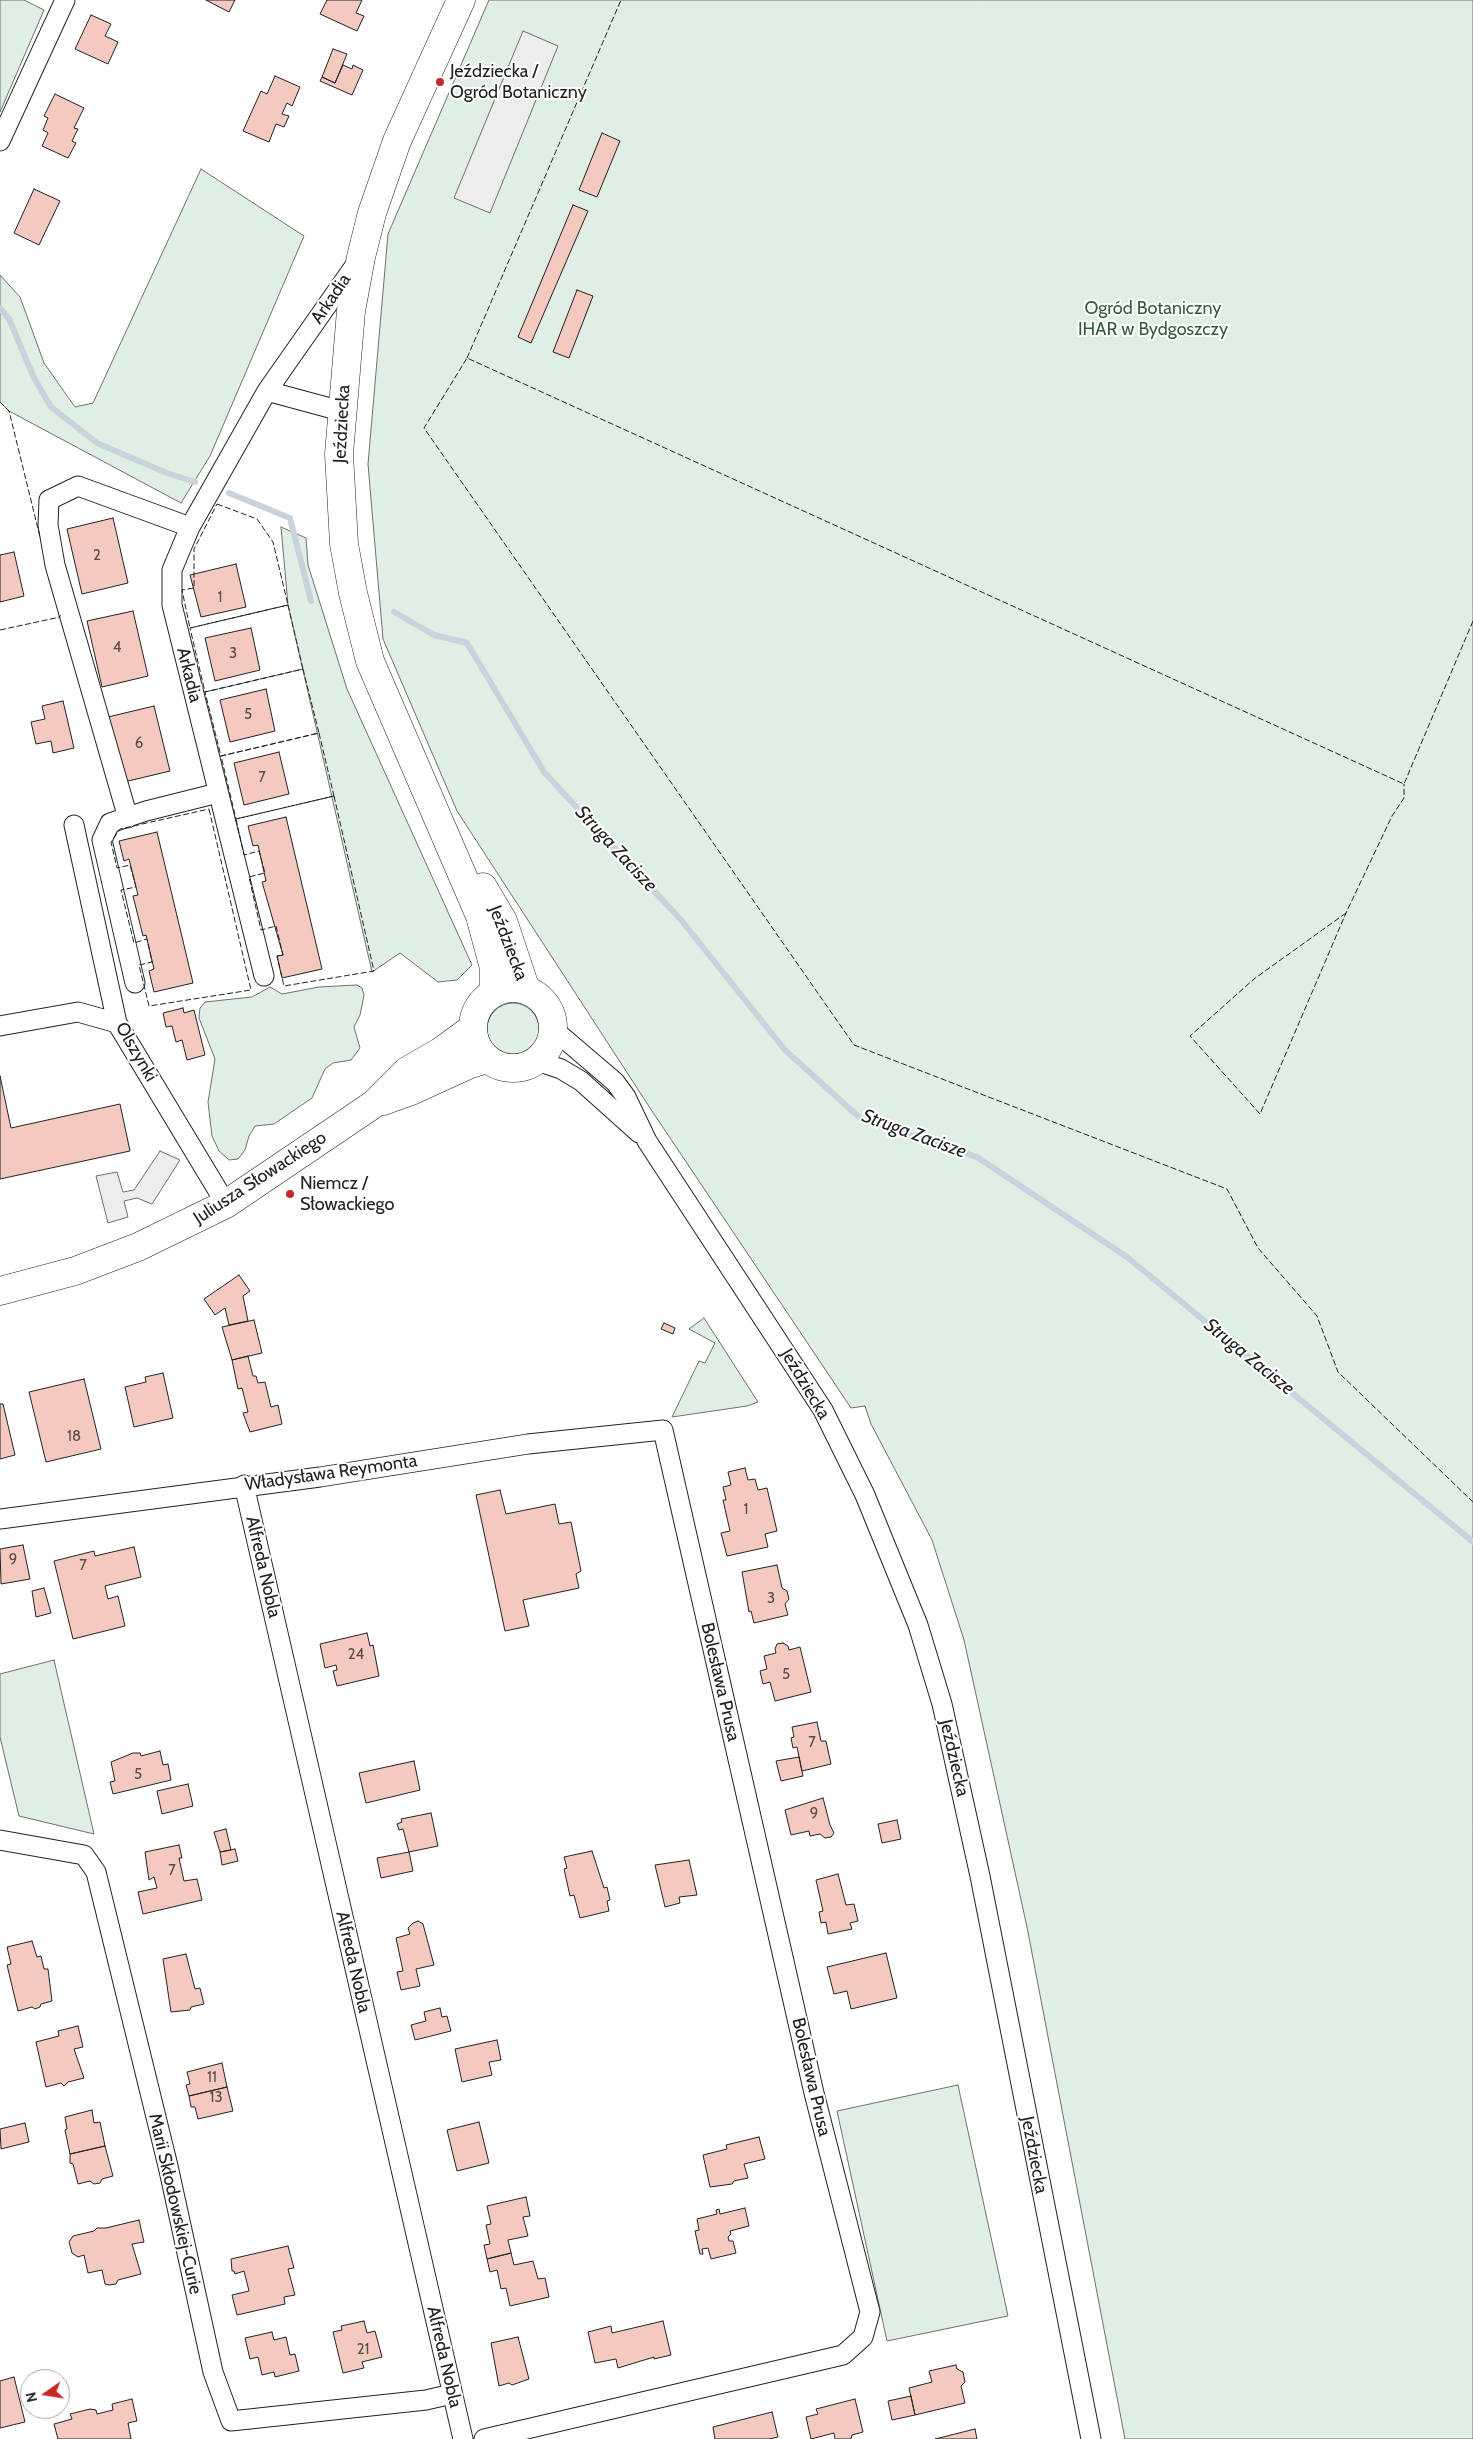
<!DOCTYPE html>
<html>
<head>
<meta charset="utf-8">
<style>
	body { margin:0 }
	#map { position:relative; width:1473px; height:2439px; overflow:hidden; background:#fff; font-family:Cabin,sans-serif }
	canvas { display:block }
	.north { position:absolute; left:20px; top:2369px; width:50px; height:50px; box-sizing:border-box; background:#fff; border:1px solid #a7a7a7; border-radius:50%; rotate:257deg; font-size:14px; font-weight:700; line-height:20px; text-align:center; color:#222 }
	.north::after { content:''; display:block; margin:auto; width:18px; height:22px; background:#c62828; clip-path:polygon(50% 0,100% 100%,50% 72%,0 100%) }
</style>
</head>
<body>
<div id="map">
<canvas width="1473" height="2439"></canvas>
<div class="north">N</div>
</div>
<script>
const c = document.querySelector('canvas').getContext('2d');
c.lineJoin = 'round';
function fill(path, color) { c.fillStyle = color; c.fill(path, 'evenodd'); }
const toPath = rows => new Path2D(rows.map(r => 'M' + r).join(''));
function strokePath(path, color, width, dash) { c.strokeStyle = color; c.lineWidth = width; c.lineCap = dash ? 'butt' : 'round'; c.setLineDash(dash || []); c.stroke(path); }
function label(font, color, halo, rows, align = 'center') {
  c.font = font + ' Cabin,sans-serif'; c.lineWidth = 4; c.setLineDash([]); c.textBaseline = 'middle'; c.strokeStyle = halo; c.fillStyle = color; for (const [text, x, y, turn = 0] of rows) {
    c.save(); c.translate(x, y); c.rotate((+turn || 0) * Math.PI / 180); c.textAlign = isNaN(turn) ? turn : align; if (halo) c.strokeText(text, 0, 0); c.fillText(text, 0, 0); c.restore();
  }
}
const green = toPath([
	[0,0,24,0,44,10,0,112,0,0],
	[489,0,1473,0,1473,2439,1125,2439,1027,1927,964,1640,932,1540,871,1424,865,1406,851,1408,652,1111,457,811,383,639,368,464,388,234,489,0],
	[201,169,304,236,210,456,181,503,9,411,0,402,0,275,20,297,44,363,75,407,93,403,201,169],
	[281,527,306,538,308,565,347,689,472,965,457,980,438,982,400,953,372,972,288,605,281,527],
	[357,985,362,988,364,995,360,1015,354,1027,360,1048,351,1060,333,1063,325,1069,312,1098,274,1124,255,1126,249,1136,245,1150,238,1159,229,1160,219,1151,212,1136,208,1102,215,1059,199,1018,200,1008,205,1002,252,997,270,987,282,994,319,987,357,985],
	'487 1029a26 26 0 1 1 52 0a26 26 0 1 1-52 0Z',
	[704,1318,758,1402,747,1406,672,1417,699,1361,705,1363,715,1343,689,1329,704,1318],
	[54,1660,94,1834,19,1816,0,1737,0,1674,54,1660],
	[958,2085,1008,2316,887,2341,837,2111,958,2085]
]);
fill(green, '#e0efe3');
strokePath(green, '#6f6f6f', 1);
const parking = toPath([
	[523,31,558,46,490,213,454,198,523,31],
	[160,1151,180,1160,152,1204,137,1198,124,1201,128,1217,108,1223,96,1176,117,1172,123,1192,134,1190,160,1151]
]);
fill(parking, '#ededed');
strokePath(parking, '#6f6f6f', 1);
strokePath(toPath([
	[0,308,9,319,34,378,51,407,97,443,167,473,195,482],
	[229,493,290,518,311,601],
	[394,612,434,635,467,643,544,772,682,921,785,1050,861,1119,977,1157,1127,1257,1473,1542]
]), '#c7d3dd', 6);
const building = toPath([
	[206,0,235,0,229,12,206,0],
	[327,0,362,0,356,13,364,16,357,31,320,14,327,0],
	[91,15,111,24,105,36,118,42,108,64,75,49,91,15],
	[333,49,347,54,335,83,322,77,333,49],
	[343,65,352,69,353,65,363,70,352,95,320,81,322,77,335,83,343,65],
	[275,76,300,87,292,106,287,103,282,114,289,116,284,127,276,124,269,142,243,131,261,91,267,94,275,76],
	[55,94,84,108,74,128,78,129,72,141,76,143,68,158,42,146,48,133,43,130,48,118,44,116,55,94],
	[602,133,620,141,597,197,579,190,602,133],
	[34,189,60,201,39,245,14,233,34,189],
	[573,205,588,211,531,343,518,337,573,205],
	[577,290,593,296,569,358,553,352,577,290],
	[113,518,128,583,82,594,67,529,113,518],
	[14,552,24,596,0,602,0,555,14,552],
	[236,564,246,607,201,617,190,575,236,564],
	[133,611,148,676,102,687,87,621,133,611],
	[251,628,260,670,215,681,205,638,251,628],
	[266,689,275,731,230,742,220,700,266,689],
	[63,701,74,748,53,753,51,741,36,744,31,722,45,719,42,706,63,701],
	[154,706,170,771,124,782,108,717,154,706],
	[279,752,289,794,244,805,234,763,279,752],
	[286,817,322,969,282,978,277,956,283,955,262,882,266,881,258,845,253,846,248,826,286,817],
	[157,832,193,983,154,992,149,971,154,969,146,935,143,936,133,896,138,895,129,859,124,861,119,841,157,832],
	[183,1008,184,1013,194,1010,205,1055,187,1060,182,1040,176,1042,172,1026,166,1027,163,1013,183,1008],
	[0,1076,11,1128,120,1104,130,1151,0,1179,0,1076],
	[239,1275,250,1291,243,1296,248,1321,229,1325,225,1308,215,1315,204,1299,239,1275],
	[254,1320,262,1353,232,1360,222,1327,254,1320],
	[664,1323,675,1328,673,1334,661,1329,664,1323],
	[248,1356,253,1376,256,1376,258,1383,265,1382,271,1407,278,1405,282,1424,250,1432,243,1413,248,1412,242,1388,238,1389,232,1360,248,1356],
	[163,1373,173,1418,134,1427,125,1387,146,1382,145,1377,163,1373],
	[84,1379,101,1449,46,1462,29,1392,84,1379],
	[0,1404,3,1404,15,1455,0,1459,0,1404],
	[745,1468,748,1480,755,1479,758,1490,767,1488,777,1531,765,1534,768,1547,727,1556,721,1533,730,1531,723,1500,726,1500,723,1487,731,1485,728,1472,745,1468],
	[500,1490,506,1514,555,1504,559,1524,571,1522,581,1571,576,1574,579,1588,523,1600,529,1626,505,1631,476,1495,500,1490],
	[23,1545,30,1579,1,1584,0,1549,23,1545],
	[134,1547,141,1577,105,1586,108,1599,118,1596,125,1626,73,1639,54,1561,94,1551,95,1556,134,1547],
	[777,1565,782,1588,787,1591,789,1599,785,1604,788,1615,754,1623,751,1611,749,1612,742,1572,777,1565],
	[44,1588,51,1613,36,1617,32,1591,44,1588],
	[367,1633,370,1646,373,1645,379,1676,337,1686,333,1671,337,1670,336,1665,325,1668,320,1644,367,1633],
	[783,1643,788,1646,789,1650,800,1647,811,1692,775,1701,770,1682,763,1684,760,1671,767,1669,764,1656,776,1653,775,1649,777,1644,783,1643],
	[817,1722,821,1741,826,1741,831,1764,802,1771,797,1747,793,1748,791,1738,794,1737,792,1727,817,1722],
	[160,1751,163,1765,168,1764,171,1780,113,1794,110,1782,115,1781,111,1762,133,1753,140,1753,141,1756,160,1751],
	[799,1757,803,1776,781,1781,776,1761,799,1757],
	[414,1761,420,1790,366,1803,359,1773,414,1761],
	[188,1784,193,1806,162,1814,157,1791,188,1784],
	[823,1798,830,1825,834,1833,831,1837,825,1838,820,1834,810,1836,809,1831,791,1835,785,1810,823,1798],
	[431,1813,438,1846,409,1852,403,1829,399,1830,397,1824,402,1822,401,1819,431,1813],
	[897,1820,901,1839,882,1843,878,1824,897,1820],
	[226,1829,231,1850,220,1852,214,1832,226,1829],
	[179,1845,182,1858,179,1858,184,1881,197,1879,202,1900,143,1914,138,1892,157,1888,154,1877,149,1880,145,1852,179,1845],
	[235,1849,238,1861,222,1865,220,1852,235,1849],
	[592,1851,604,1888,607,1887,610,1900,607,1901,609,1911,580,1918,574,1895,570,1896,564,1869,567,1868,564,1857,592,1851],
	[409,1852,413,1871,381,1878,377,1858,409,1852],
	[689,1860,697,1895,679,1897,680,1903,665,1907,655,1865,689,1860],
	[838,1874,846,1905,854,1904,858,1921,850,1923,852,1929,828,1934,826,1922,821,1923,819,1912,823,1911,816,1880,838,1874],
	[418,1921,423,1924,434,1965,416,1969,420,1986,401,1990,397,1972,403,1971,396,1938,410,1934,408,1928,413,1923,418,1921],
	[32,1941,37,1957,41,1956,44,1969,48,1969,52,2001,41,2004,40,2007,35,2009,32,2007,18,2011,7,1965,11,1964,7,1947,32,1941],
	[886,1953,897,1998,851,2009,847,1991,834,1994,827,1967,886,1953],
	[186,1954,195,1989,200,1988,204,2004,191,2007,190,2010,171,2012,163,1959,186,1954],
	[440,2008,442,2017,447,2016,451,2031,415,2040,411,2025,426,2021,424,2012,440,2008],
	[78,2026,83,2047,74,2049,84,2078,68,2082,64,2086,61,2083,46,2087,36,2042,59,2036,58,2031,78,2026],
	[497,2040,501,2060,489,2062,492,2075,462,2082,455,2049,497,2040],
	[222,2063,227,2087,189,2096,186,2085,190,2084,187,2072,222,2063],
	[227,2087,233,2111,198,2119,195,2107,191,2107,189,2096,227,2087],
	[92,2110,94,2123,100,2122,105,2146,70,2154,65,2130,67,2129,65,2117,92,2110],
	[479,2122,489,2163,457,2171,447,2130,479,2122],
	[25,2123,29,2142,1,2149,0,2129,25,2123],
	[759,2137,765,2159,744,2164,748,2178,734,2181,732,2184,710,2187,703,2155,727,2149,726,2145,759,2137],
	[105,2146,113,2176,102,2179,100,2183,94,2184,90,2181,78,2184,73,2164,70,2163,70,2154,105,2146],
	[526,2197,530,2216,523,2217,528,2236,508,2240,511,2253,487,2259,484,2245,490,2244,486,2225,491,2224,487,2206,526,2197],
	[745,2208,749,2226,730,2231,731,2234,728,2237,729,2241,733,2241,736,2253,711,2259,708,2248,702,2249,703,2254,700,2254,695,2231,699,2230,697,2219,717,2214,716,2210,719,2209,720,2214,745,2208],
	[139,2220,144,2242,132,2244,141,2274,118,2280,116,2284,109,2285,105,2284,102,2270,88,2273,84,2255,78,2257,72,2253,69,2242,73,2236,94,2231,97,2228,106,2228,139,2220],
	[288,2246,294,2268,288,2269,295,2295,284,2297,285,2304,237,2315,232,2295,249,2291,244,2271,235,2274,234,2271,232,2271,231,2259,288,2246],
	[511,2253,514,2265,533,2261,538,2279,545,2278,549,2297,510,2306,506,2288,501,2289,497,2270,490,2272,487,2259,511,2253],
	[364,2321,367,2333,375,2331,382,2357,362,2362,364,2368,343,2373,333,2332,342,2330,341,2326,364,2321],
	[663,2321,671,2355,654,2359,654,2357,618,2368,616,2359,595,2363,588,2332,611,2326,612,2333,663,2321],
	[272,2332,274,2340,286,2337,290,2355,295,2354,299,2371,275,2377,274,2372,262,2375,258,2357,250,2359,245,2338,272,2332],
	[518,2337,529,2379,512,2385,509,2383,499,2386,491,2343,518,2337],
	[956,2365,957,2369,963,2372,965,2382,961,2386,965,2403,915,2415,909,2388,932,2382,929,2371,956,2365],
	[14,2377,25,2422,0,2428,0,2381,14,2377],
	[911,2396,915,2415,892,2420,888,2401,911,2396],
	[132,2399,137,2421,128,2423,131,2439,58,2439,54,2424,72,2419,70,2414,90,2409,96,2410,97,2414,113,2410,112,2404,132,2399],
	[855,2399,863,2432,852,2435,851,2439,835,2439,834,2433,811,2439,806,2417,818,2414,816,2409,855,2399],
	[772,2412,778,2437,769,2439,715,2439,713,2427,772,2412],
	[975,2429,977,2439,935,2439,975,2429]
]);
fill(building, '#f3c9c0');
strokePath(building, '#222', 1);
const street = toPath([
	[0,141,65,0],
	[267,391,341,411],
	[128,818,55,565,48,525,49,500,78,486,190,527],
	[74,825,117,1023,226,1204],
	[264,976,172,605,172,570,190,527,267,391,356,264],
	[135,983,102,840,110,823,146,811,218,793],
	[0,1026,78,1012,117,1023],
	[553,1029,615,1082,626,1097,647,1141,823,1410,865,1495,918,1625,942,1704,980,1876,1091,2439],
	[537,1061,561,1069,581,1081,639,1133],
	[244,1485,463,2439],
	[0,1519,320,1477,528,1444,663,1430,814,2093,870,2312,863,2337,843,2355,484,2439],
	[0,1840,84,1855,96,1872,168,2166,213,2372,231,2421,426,2400,452,2394]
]);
const secondary = toPath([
	[461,0,397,141,372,213,361,257,351,311,339,454,344,544,353,593,370,661,480,916,494,968,494,993],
	[483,887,503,921,526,990],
	'473 1028a40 40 0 1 1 80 0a40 40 0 1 1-80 0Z',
	[383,1101,411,1091,468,1065,487,1059],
	[0,1291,75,1271,138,1247,226,1204,374,1104,407,1071,440,1052,473,1028]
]);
strokePath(street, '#222', 21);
strokePath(secondary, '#222', 29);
strokePath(street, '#fff', 19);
strokePath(secondary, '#fff', 28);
strokePath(toPath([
	[467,358,621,0],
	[0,402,9,411,40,537],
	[217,504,257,519,273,542,288,605,190,628,182,590,194,588,194,549,217,504],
	[288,605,303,669,205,692,190,628,288,605],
	[1473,621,1404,784,467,358,424,428,854,1045,1227,1189,1258,1248,1317,1316,1338,1372,1473,1502],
	[0,630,60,617,60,615],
	[303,669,319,733,221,756,205,692,303,669],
	[319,733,334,796,236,819,221,756,319,733],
	[334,796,374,971,284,986,277,956,283,955,276,926,261,930,249,877,265,873,259,851,244,855,236,819,334,796],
	[209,809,251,990,149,1006,139,965,152,962,147,939,134,943,121,890,136,887,130,865,117,868,111,842,120,829,209,809],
	[1346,913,1254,979,1190,1036,1260,1114,1346,913,1392,816,1404,798,1404,784]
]), '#222', 1, [6, 2.5]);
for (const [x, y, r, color] of [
	[440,82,5,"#c62828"],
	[290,1194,5,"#c62828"]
]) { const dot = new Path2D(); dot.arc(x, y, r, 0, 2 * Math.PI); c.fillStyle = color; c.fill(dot); strokePath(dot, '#fff', 2); }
label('15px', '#564c4a', null, [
	["2",97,556],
	["1",220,598],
	["4",117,648],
	["3",233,654],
	["5",248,715],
	["6",139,744],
	["7",262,778],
	["18",74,1437],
	["1",746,1510],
	["9",13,1560],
	["7",83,1566],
	["3",771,1599],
	["24",356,1655],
	["5",786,1675],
	["7",812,1743],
	["5",138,1775],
	["9",814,1814],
	["7",172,1871],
	["11",212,2078],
	["13",216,2098],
	["21",363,2350]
]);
label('18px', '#222', '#fff', [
	["Jeździecka /",450,72],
	["Ogród Botaniczny",450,93],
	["Niemcz /",300,1184],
	["Słowackiego",300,1205]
], 'left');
label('18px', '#222', '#fff', [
	["Arkadia",331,299,-56],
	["Jeździecka",342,424,-87],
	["Arkadia",189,675,76],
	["Jeździecka",508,943,69],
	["Olszynki",136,1052,60],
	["Juliusza Słowackiego",260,1178,-33],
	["Jeździecka",805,1384,59],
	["Władysława Reymonta",331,1473,-8],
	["Alfreda Nobla",263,1567,77],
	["Bolesława Prusa",720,1682,77],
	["Jeździecka",954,1758,77],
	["Alfreda Nobla",353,1962,77],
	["Bolesława Prusa",811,2077,77],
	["Jeździecka",1034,2155,79],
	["Marii Skłodowskiej-Curie",175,2204,77],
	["Alfreda Nobla",444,2357,77]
]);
label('18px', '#2f5e38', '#fff', [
	["Ogród Botaniczny",1153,309],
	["IHAR w Bydgoszczy",1153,330]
]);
label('italic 19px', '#222', '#fff', [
	["Struga Zacisze",616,849,47],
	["Struga Zacisze",914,1134,20],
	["Struga Zacisze",1249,1357,39]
]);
</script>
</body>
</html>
